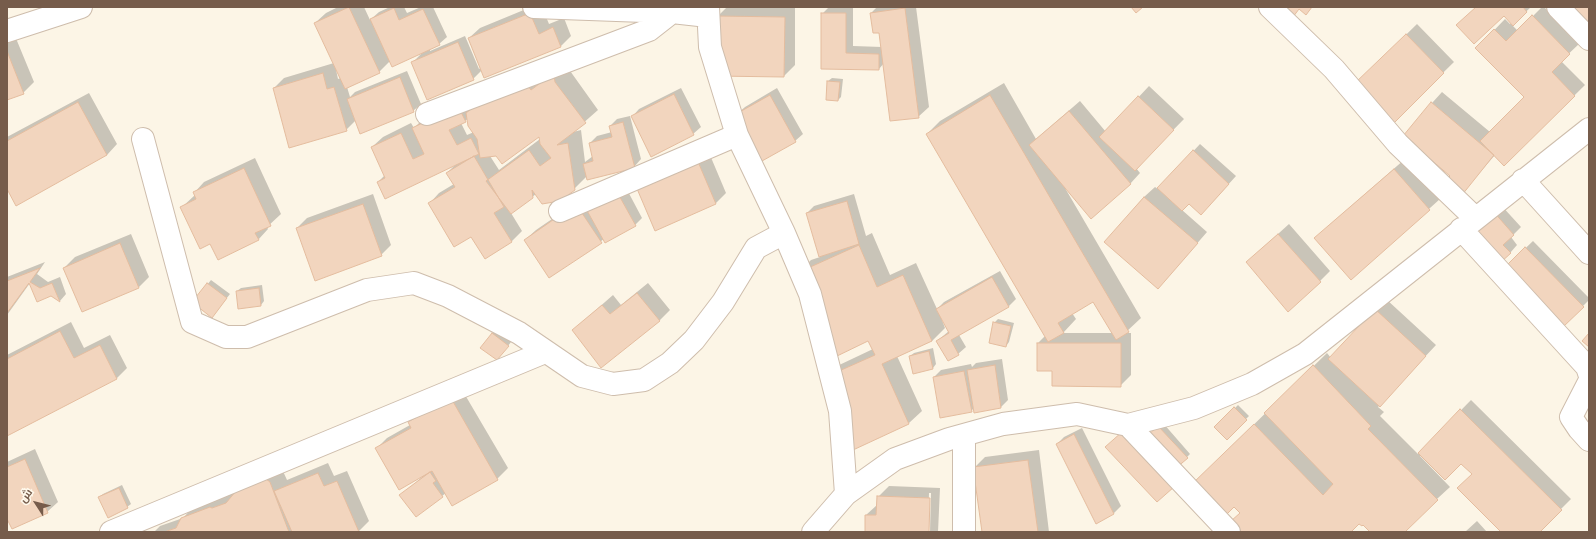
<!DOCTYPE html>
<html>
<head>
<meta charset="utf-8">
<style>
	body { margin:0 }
	#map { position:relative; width:1596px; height:539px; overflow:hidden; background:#fcf5e6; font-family:"Fira Sans Condensed",Cairo,sans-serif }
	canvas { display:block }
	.frame { position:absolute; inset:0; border:8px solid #765c4b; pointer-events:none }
	.north { position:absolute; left:16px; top:483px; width:40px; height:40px; -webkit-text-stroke:3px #fff9ec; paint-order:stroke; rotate:306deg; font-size:11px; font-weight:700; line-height:16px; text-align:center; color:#765c4b }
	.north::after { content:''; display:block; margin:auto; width:14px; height:18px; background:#765c4b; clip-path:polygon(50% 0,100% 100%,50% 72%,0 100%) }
</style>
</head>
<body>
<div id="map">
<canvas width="1596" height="539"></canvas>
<div class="frame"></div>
<div class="north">ش</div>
</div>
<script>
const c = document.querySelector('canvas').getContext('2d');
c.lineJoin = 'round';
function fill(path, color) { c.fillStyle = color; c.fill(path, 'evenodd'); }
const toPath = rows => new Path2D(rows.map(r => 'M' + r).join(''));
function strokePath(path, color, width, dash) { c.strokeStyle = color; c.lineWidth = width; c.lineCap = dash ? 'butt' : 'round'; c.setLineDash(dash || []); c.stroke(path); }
fill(toPath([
	[338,7,364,7,370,20,379,12,390,7,404,7,407,13,421,7,433,7,447,37,439,44,430,49,430,51,465,36,479,69,481,68,469,38,480,28,531,7,542,7,549,24,564,18,571,36,561,46,484,77,482,70,473,79,412,63,422,53,390,61,379,72,347,87,350,97,355,92,407,71,421,104,413,111,356,120,346,130,274,88,284,78,334,63,315,23,326,13],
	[335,65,341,78,338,79],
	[727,7,795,7,795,65,784,76,717,75,718,16],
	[829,7,853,7,853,46,882,47,880,32,871,13,877,7,916,7,929,107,918,117,884,63,879,69,822,68,822,14],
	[1476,7,1531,7,1512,25,1518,31,1542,7,1544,7,1580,43,1561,61,1585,85,1504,165,1495,155,1462,193,1451,176,1432,103,1442,92,1490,132,1525,97,1477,48,1505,19,1510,24,1511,23,1504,15],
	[1417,24,1454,62,1394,121,1367,73],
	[15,36,34,82,23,93,7,99,7,39],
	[568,68,598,110,573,132,581,130,585,162,593,156,590,143,597,136,612,132,610,126,617,119,630,116,641,159,634,167,587,176,574,189,536,194,511,213,522,231,511,242,471,235,429,204,439,193,454,184,447,173,456,164,378,182,385,175,372,147,383,137,411,123,414,128,424,118],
	[468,119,474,132,467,135,461,123],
	[540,135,540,139,499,170,490,156,496,155],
	[832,78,843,79,841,97,838,100,828,81],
	[1004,83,1036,139,1080,101,1106,132,1149,86,1184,119,1136,168,1140,173,1130,184,1065,188,1141,318,1125,333,1131,333,1131,375,1120,386,1053,370,1038,343,1046,335,927,134,940,121],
	[1093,301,1113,333,1063,333,1076,319,1072,313],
	[681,88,701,127,693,134,632,117,639,109],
	[777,88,803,134,795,141,763,159,737,114,745,107],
	[89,93,117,144,107,155,7,187,7,137],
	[1200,144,1236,176,1208,207,1189,203,1182,210,1207,232,1168,277,1105,242,1144,197,1155,187,1158,189],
	[707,148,726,193,716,203,655,229],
	[255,158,281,214,267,227,268,229,258,240,210,242,181,208,195,195,194,193,204,182],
	[1405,159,1440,199,1351,279,1326,228],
	[624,184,642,218,635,225,604,239,550,277,525,240,536,230,587,195],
	[373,194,391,245,381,255,297,228,307,218],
	[854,194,866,236,872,233,890,275,916,263,937,309,944,302,1000,271,1016,299,1008,307,959,335,966,347,958,354,937,341,949,331,943,320,942,320,945,328,932,341,897,356,922,411,909,423,835,367,873,349,869,340,798,273,811,260,820,257,807,213,814,206],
	[1500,204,1521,227,1511,237,1517,245,1510,253,1473,230],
	[1289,224,1330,271,1320,281,1258,252],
	[131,234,149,277,139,287,64,268,75,257],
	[1533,241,1589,298,1589,300,1563,326,1506,267],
	[45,262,37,274,48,282,60,277,66,294,60,301,30,283,7,315,7,277],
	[211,280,230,294,215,313,193,302],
	[648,283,670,310,659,321,573,330,613,295,621,305],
	[262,285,264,301,261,305,239,308,237,291,241,288],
	[1386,299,1436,345,1378,407,1384,412,1380,416,1418,454,1471,400,1571,499,1538,532,1502,532,1473,474,1461,462,1421,455,1420,456,1450,487,1401,532,1372,532,1363,523,1359,522,1349,532,1243,532,1241,513,1234,506,1193,484,1327,353,1331,358],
	[998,319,1014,323,1009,342,1006,346,994,323],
	[71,322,84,348,110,335,127,368,117,378,7,434,7,355],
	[496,330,511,342,500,356,492,334],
	[933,348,936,364,933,368,910,356,914,353],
	[1002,359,1008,400,1001,407,974,408,971,411,934,377,941,370,971,364,972,367,976,363],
	[461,388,508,468,497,479,446,493,442,496,401,495,422,477,377,448,387,438,410,425,409,423,420,412],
	[1238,405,1249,416,1227,438,1216,427],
	[1163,423,1190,454,1187,457,1148,436],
	[1082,428,1121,506,1114,513,1096,522,1057,444,1064,437],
	[35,449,58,502,47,512,7,516,7,462],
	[1039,450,1049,532,983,532,974,468,985,457],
	[328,463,334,476,347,471,369,521,358,532,154,532,160,526,183,518,195,505,282,469,287,480],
	[122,485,131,504,127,507,99,497,103,494],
	[889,486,940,488,938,532,930,532,931,493,929,493,928,532,866,532,866,515,877,505,878,497],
	[1477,521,1487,532,1465,532]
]), '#0003');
const building = toPath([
	[349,7,380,73,345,89,314,23,349,7],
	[1131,7,1143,7,1136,13,1131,7],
	[1281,7,1312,7,1306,15,1299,9,1293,17,1281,7],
	[1476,7,1523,7,1527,12,1513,26,1504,16,1474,44,1456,25,1476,7],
	[1573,7,1589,7,1589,23,1573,7],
	[394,8,399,20,423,9,440,45,392,67,370,19,394,8],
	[905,8,919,118,890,121,879,33,873,33,870,13,905,8],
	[530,13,539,34,553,27,561,47,484,78,468,38,530,13],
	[821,13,846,13,846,53,879,54,879,70,821,69,821,13],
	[1532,15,1570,54,1552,72,1575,96,1504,166,1480,141,1524,97,1475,48,1494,29,1506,41,1532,15],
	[717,16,785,17,784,77,715,76,717,16],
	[1406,34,1444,73,1394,123,1355,83,1406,34],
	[458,42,474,80,427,100,411,62,458,42],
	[7,51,24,94,7,100,7,51],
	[323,73,327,89,334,87,347,131,289,148,273,88,323,73],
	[551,75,554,75,555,82,586,123,557,145,568,143,575,190,560,201,542,204,532,190,533,198,511,214,486,181,529,150,540,166,551,158,540,144,539,137,502,164,496,156,480,158,477,139,468,126,466,113,488,96,525,82,531,90,551,75],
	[400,77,414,112,360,134,347,99,400,77],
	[827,81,840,82,838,101,826,100,827,81],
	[674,94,694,135,651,157,631,116,674,94],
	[770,95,796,142,762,161,736,114,770,95],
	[990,95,1129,332,1116,340,1093,302,1058,323,1064,333,1048,342,926,134,990,95],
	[1138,96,1174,130,1135,171,1099,137,1138,96],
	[78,102,107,155,16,206,7,189,7,141,78,102],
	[1431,102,1494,155,1462,195,1445,181,1450,176,1403,136,1431,102],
	[458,106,466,122,449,130,457,145,471,138,479,154,385,199,377,182,385,178,371,147,401,133,413,159,424,154,412,128,458,106],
	[1069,111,1131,184,1091,219,1029,145,1069,111],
	[623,122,635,168,587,180,583,164,593,161,589,143,612,137,609,126,623,122],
	[1193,150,1229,184,1201,215,1189,204,1182,211,1157,188,1193,150],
	[474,156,504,207,494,213,512,242,485,259,471,237,454,247,428,203,455,187,446,173,474,156],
	[696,157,716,204,655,231,635,184,696,157],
	[244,168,271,226,255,233,259,240,218,260,210,244,200,249,180,207,196,199,193,192,244,168],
	[1394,169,1430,210,1351,280,1314,238,1394,169],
	[616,190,636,226,605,243,585,207,616,190],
	[1144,197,1198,243,1158,289,1104,242,1144,197],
	[847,201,859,244,819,257,806,213,847,201],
	[363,204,382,256,315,281,296,228,363,204],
	[576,204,602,243,549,278,524,240,576,204],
	[1493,211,1514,235,1503,245,1511,253,1500,263,1471,229,1493,211],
	[1278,234,1321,282,1288,312,1246,262,1278,234],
	[120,243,139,288,82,312,63,268,120,243],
	[859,245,877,287,903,275,932,341,882,364,909,424,853,450,821,379,875,355,868,341,835,357,797,273,859,245],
	[1525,247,1584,307,1563,327,1505,267,1525,247],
	[40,268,30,282,40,288,52,283,60,302,51,296,37,302,29,283,7,313,7,281,40,268],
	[992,277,1009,307,951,340,959,355,948,361,936,341,949,333,936,309,992,277],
	[207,283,227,298,212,318,192,302,207,283],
	[259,288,261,306,238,309,236,291,259,288],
	[637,293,660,321,601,368,572,330,602,305,610,314,637,293],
	[1375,309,1426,356,1380,407,1328,359,1375,309],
	[993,322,1011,326,1006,347,989,343,993,322],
	[60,331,74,358,100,345,117,379,7,436,7,359,60,331],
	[492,333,509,346,497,360,480,348,492,333],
	[1589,333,1589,347,1582,341,1589,333],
	[1037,343,1121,343,1121,387,1052,386,1052,371,1037,371,1037,343],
	[929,351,933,369,913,374,909,356,929,351],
	[995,365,1001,408,974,413,967,370,995,365],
	[1313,365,1371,426,1368,429,1438,500,1405,532,1370,532,1363,525,1362,526,1359,524,1351,532,1241,532,1231,521,1240,513,1234,507,1224,517,1192,484,1254,424,1323,495,1333,484,1264,413,1313,365],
	[964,371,972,412,940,418,933,377,964,371],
	[451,398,498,480,452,506,432,471,399,490,375,448,411,428,408,422,451,398],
	[1234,407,1247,420,1227,440,1214,427,1234,407],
	[1460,409,1562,510,1540,532,1501,532,1457,488,1472,474,1461,464,1445,480,1418,453,1460,409],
	[1158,426,1188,458,1176,468,1147,436,1158,426],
	[1122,432,1174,487,1157,502,1105,447,1122,432],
	[1074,434,1114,514,1096,524,1056,444,1074,434],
	[25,459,48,513,12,529,7,519,7,467,25,459],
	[1028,460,1038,532,982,532,973,467,1028,460],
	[430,472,436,481,433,483,443,497,416,517,399,495,430,472],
	[318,473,324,486,337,481,359,532,292,532,274,491,318,473],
	[266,479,270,482,289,532,164,532,176,528,181,518,210,507,212,508,226,503,236,491,266,479],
	[119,488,128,508,108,518,98,497,119,488],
	[877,496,930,498,929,532,865,532,865,515,876,515,877,496]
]);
fill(building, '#f2d5be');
strokePath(building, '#e4bc9e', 1);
const minor = toPath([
	[534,7,672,12,708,16],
	[708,7,710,47,737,135,784,233,810,294,840,411,846,494],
	[1270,7,1334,69,1398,144,1475,218],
	[1558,7,1589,39],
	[7,31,81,7],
	[427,114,649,30,672,12],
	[143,139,192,322,226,337,247,337,367,290,414,283,448,296,519,333,582,376,613,384,644,380,670,363,694,340,723,302,756,248,784,233],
	[1523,180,1589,253],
	[560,211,737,135],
	[1461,229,1587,367,1589,373],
	[1589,382,1571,417,1579,429,1589,440],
	[1128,425,1229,532],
	[111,532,545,352],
	[813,532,846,494,895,459,949,439,1003,424,1077,414,1128,425,1194,408,1252,384,1305,354,1589,129],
	[964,532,964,435]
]);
strokePath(minor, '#cebdac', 24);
strokePath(minor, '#fff', 22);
</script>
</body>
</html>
